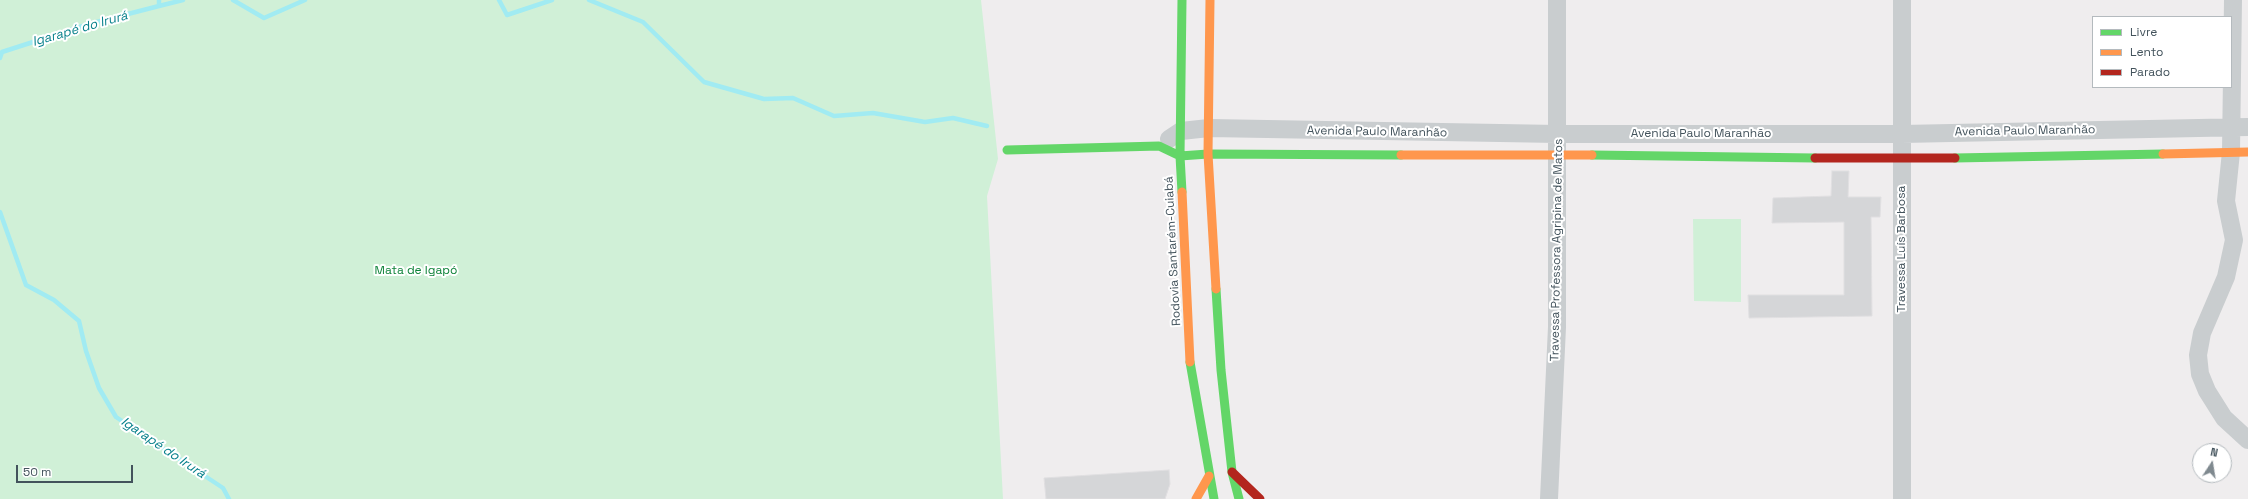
<!DOCTYPE html>
<html>
<head>
<meta charset="utf-8">
<style>
	body { margin:0 }
	#map { position:relative; width:2248px; height:499px; overflow:hidden; background:#efedee; font-family:"Space Grotesk",sans-serif }
	canvas { display:block }
	.legend { position:absolute; left:2092px; top:16px; width:140px; height:72px; box-sizing:border-box; background:#fff; border:1px solid #b4babe; margin:0; padding:5px 7px; list-style:none; font-size:12px; color:#43535c }
	.legend li { display:flex; align-items:center; gap:8px; height:20px }
	.legend b { width:20px; border:1px solid #b4babe }
	.north { position:absolute; left:2192px; top:443px; width:40px; height:40px; box-sizing:border-box; background:#fff; border:1px solid #b4babe; border-radius:50%; rotate:12deg; font-size:11px; font-weight:700; line-height:16px; text-align:center; color:#43535c }
	.north::after { content:''; display:block; margin:auto; width:14px; height:18px; background:#7f898f; clip-path:polygon(50% 0,100% 100%,50% 72%,0 100%) }
	.scale { position:absolute; left:16px; top:465px; width:117px; height:18px; box-sizing:border-box; border:2px solid #43535c; border-top:0; padding-left:5px; font-size:12px; line-height:14px; white-space:nowrap; color:#43535c; -webkit-text-stroke:3px #fff; paint-order:stroke }
</style>
</head>
<body>
<div id="map">
<canvas width="2248" height="499"></canvas>
<ul class="legend">
<li><b style="height:5px;background:#63d668"></b>Livre</li>
<li><b style="height:5px;background:#ff974d"></b>Lento</li>
<li><b style="height:5px;background:#b3261e"></b>Parado</li>
</ul>
<div class="north">N</div>
<div class="scale">50 m</div>
</div>
<script>
const c = document.querySelector('canvas').getContext('2d');
c.lineJoin = 'round';
function fill(path, color) { c.fillStyle = color; c.fill(path, 'evenodd'); }
const toPath = rows => new Path2D(rows.map(r => 'M' + r).join(''));
function strokePath(path, color, width, dash) { c.strokeStyle = color; c.lineWidth = width; c.lineCap = dash ? 'butt' : 'round'; c.setLineDash(dash || []); c.stroke(path); }
function label(font, color, halo, rows, align = 'center') {
  c.font = font + ' "Space Grotesk",sans-serif'; c.lineWidth = 4; c.setLineDash([]); c.textBaseline = 'middle'; c.strokeStyle = halo; c.fillStyle = color; for (const [text, x, y, turn = 0] of rows) {
    c.save(); c.translate(x, y); c.rotate((+turn || 0) * Math.PI / 180); c.textAlign = isNaN(turn) ? turn : align; if (halo) c.strokeText(text, 0, 0); c.fillText(text, 0, 0); c.restore();
  }
}
fill(toPath([
	[0,0,981,0,998,159,987,196,1003,499,0,499],
	[1693,219,1741,219,1741,302,1694,301]
]), '#d0f0d7');
strokePath(toPath([
	[233,0,264,18,305,0],
	[499,0,507,15,552,0],
	[589,0,643,22,704,82,764,99,793,98,834,116,873,113,925,122,953,118,987,126],
	[159,6,183,0],
	[0,58,2,52,89,24,159,6,159,0],
	[0,212,26,285,54,300,79,321,86,351,99,388,116,417,223,488,229,499]
]), '#a1ebf2', 4.5);
const building = toPath([
	[1832,171,1849,171,1848,197,1881,197,1880,217,1871,217,1872,316,1749,318,1748,295,1844,295,1844,222,1772,223,1773,198,1831,196,1832,171],
	[1169,470,1170,484,1165,499,1046,499,1044,478,1169,470]
]);
fill(building, '#d5d6d8');
strokePath(building, '#e0dfe1', 1);
strokePath(toPath([
	[1902,0,1902,499],
	[2233,0,2231,152,2226,201,2234,240,2226,277,2202,333,2198,355,2200,374,2207,391,2224,418,2248,440],
	[1169,139,1181,131,1209,128,1558,134,1902,134,2248,127],
	[1549,499,1557,327,1557,0]
]), '#c9cdcf', 18);
strokePath(toPath([
	[1007,150,1159,146,1180,156,1208,154,1401,155],
	[1592,155,1815,158],
	[1955,158,2163,154],
	[1182,192,1180,156,1182,0],
	[1216,289,1221,370,1232,472,1239,499],
	[1190,362,1214,499]
]), '#63d668', 9);
strokePath(toPath([
	[1210,0,1208,154,1216,289],
	[2163,154,2248,152],
	[1401,155,1592,155],
	[1182,192,1190,362],
	[1196,499,1209,476]
]), '#ff974d', 9);
strokePath(toPath([
	[1815,158,1955,158],
	[1232,472,1260,499]
]), '#b3261e', 9);
label('12px', '#43535c', '#fff', [
	["Avenida Paulo Maranhão",2025,131,-1],
	["Avenida Paulo Maranhão",1377,132,1],
	["Avenida Paulo Maranhão",1701,134],
	["Travessa Luís Barbosa",1902,249,-90],
	["Travessa Professora Agripina de Matos",1557,250,-89],
	["Rodovia Santarém-Cuiabá",1173,251,-93]
]);
label('12px', '#0e8339', '#fff', [
	["Mata de Igapó",416,271]
]);
label('italic 13px', '#047f8a', '#fff', [
	["Igarapé do Irurá",80,29,-16],
	["Igarapé do Irurá",163,448,34]
]);
</script>
</body>
</html>
